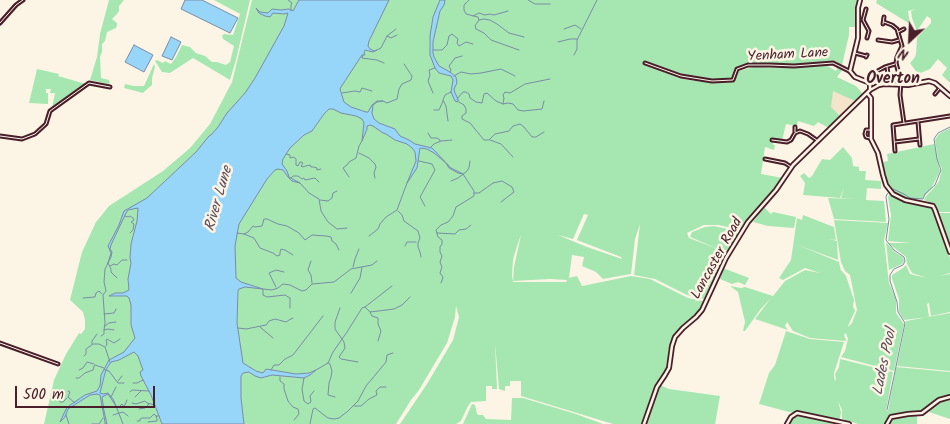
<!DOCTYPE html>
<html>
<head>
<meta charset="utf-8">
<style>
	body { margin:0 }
	#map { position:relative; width:950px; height:424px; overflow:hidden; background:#fcf5e5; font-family:Kalam,sans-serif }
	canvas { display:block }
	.north { position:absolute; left:885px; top:15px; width:50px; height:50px; -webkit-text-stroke:4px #fcf5e5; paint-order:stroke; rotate:205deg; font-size:14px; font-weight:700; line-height:20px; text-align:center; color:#4a1f2b }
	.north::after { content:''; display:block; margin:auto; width:18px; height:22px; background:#4a1f2b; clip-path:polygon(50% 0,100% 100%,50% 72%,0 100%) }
	.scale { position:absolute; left:15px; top:386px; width:140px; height:22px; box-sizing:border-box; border:2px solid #4a1f2b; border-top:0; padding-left:6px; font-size:15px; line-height:18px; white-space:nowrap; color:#4a1f2b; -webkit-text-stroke:4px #fcf5e5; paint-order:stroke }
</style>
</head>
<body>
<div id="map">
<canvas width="950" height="424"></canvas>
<div class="north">N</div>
<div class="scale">500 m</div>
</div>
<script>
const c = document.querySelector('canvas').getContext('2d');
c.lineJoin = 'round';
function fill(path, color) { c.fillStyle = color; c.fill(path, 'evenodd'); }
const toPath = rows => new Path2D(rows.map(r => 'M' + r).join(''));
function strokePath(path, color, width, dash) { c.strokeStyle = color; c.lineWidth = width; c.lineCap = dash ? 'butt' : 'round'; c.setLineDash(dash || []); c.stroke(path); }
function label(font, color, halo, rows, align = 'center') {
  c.font = font + ' Kalam,sans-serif'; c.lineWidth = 5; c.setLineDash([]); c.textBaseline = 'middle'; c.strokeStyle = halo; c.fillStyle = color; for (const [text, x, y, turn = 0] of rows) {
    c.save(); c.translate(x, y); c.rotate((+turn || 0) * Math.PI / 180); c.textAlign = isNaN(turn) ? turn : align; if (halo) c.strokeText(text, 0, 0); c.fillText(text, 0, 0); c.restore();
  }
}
fill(toPath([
	[831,89,857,102,829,128,818,122,814,126,798,121]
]), '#f4e4cc');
fill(toPath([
	[109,0,124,0,119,6,119,11,117,14,112,19,117,23,117,25,116,28,107,32,105,41,102,44,102,52,100,57,101,78,109,80,110,83,108,84,90,80,97,57,100,34],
	[214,0,250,0,236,60,230,80,193,58,170,73,162,72,155,61,157,60,163,63,165,61,171,64,176,57,182,45,190,47,196,53,205,56,212,62,217,62,226,65,230,62,234,46,223,39,222,36,224,34,233,35,240,14],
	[252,0,321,0,250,103,208,424,44,424,54,380,66,354,79,333,81,334,85,329,85,320,83,312,70,300,82,252,96,222,109,206,163,171,190,148,210,124,232,82],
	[339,0,859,0,856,9,857,27,849,27,849,35,842,65,836,62,829,61,793,65,746,64,735,69,732,79,712,80,682,74,644,62,645,65,682,79,695,81,718,83,732,82,738,71,754,67,781,68,826,65,836,71,838,66,843,69,837,77,856,86,864,95,857,102,833,91,831,107,841,117,829,128,818,122,814,126,798,121,797,126,786,124,782,141,771,139,771,141,773,142,773,145,775,145,774,150,765,147,761,174,783,178,742,230,718,225,704,225,687,233,689,238,718,249,690,237,692,232,705,227,714,226,741,232,729,251,720,249,726,252,704,299,687,295,655,279,634,275,640,224,635,239,631,274,603,279,596,272,582,266,584,257,572,255,569,278,577,276,582,286,631,276,650,279,688,298,703,301,695,317,682,326,672,341,668,351,668,365,666,371,658,382,643,424,613,424,521,396,521,381,510,381,510,386,505,386,505,391,499,389,495,343,497,389,492,389,492,386,486,386,486,401,471,402,468,406,461,421,456,424,400,424,427,384,453,340,459,317,456,306,455,317,447,343,419,390,411,400,396,424,220,424,215,257],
	[584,214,588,215,577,240,621,257,622,259,587,247,558,235,573,239],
	[521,235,514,267,513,281,550,279,567,280,566,282,513,282,512,275,513,260,517,246],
	[877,0,950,0,950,83,942,75,947,68,938,59,930,69,918,74,910,63,915,57,916,54,917,38,931,23,931,19,927,16,917,31,912,18,911,11,916,9,908,11,910,24,876,3],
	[154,64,155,67,152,78,152,85,145,91,143,93,124,88,125,84,134,86,144,86],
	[37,69,59,74,58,76,86,84,52,108,55,93,50,93,51,89,46,89,46,93,48,93,48,104,29,103],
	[950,128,950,212,938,212,935,205,924,200,926,196,933,189,939,181,942,169,938,160,935,140,939,134],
	[934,144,940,171,931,189,922,199,915,200,907,199,897,194,891,190,887,181,883,162,888,161,887,154],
	[843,147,852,158,853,166,859,167,859,171,866,171,865,180,881,181,881,189,867,188,866,200,884,201,886,222,834,219,828,198,854,199,841,198,844,188,840,198,803,195,805,183,800,176,804,173,809,178,812,176,822,159,830,160],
	[890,193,897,198,908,203,929,206,932,208,950,258,950,273,940,276,950,274,950,312,931,316,929,303,927,304,929,317,904,320,899,312,899,299,892,279,892,275,903,268,906,265,910,274,927,278,912,273,907,264,906,257,888,243,911,243,888,241,891,215,888,197],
	[764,207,771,214,773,212,796,217,794,228,768,226,753,222],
	[937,213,950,213,950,246],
	[803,215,834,227,836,240,829,239,837,241,838,260,798,245,839,262,841,271,842,271,846,276,854,300,853,306,855,311,848,326,848,327,852,323,857,310,850,275,845,271,841,262,834,220,888,223,884,240,889,283,896,299,896,313,904,324,894,371,841,357,845,351,848,339,846,333,844,335,846,340,845,341,810,338,793,331,787,322,785,326,788,330,755,319,771,298,760,310,745,331,743,331,745,322,738,292,730,286,741,288,745,287,773,296,785,281,805,270,820,273,805,268,783,280,779,278,791,260,797,218,802,220],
	[886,242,896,253,903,257,904,261,902,264,889,270],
	[723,268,749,278,745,285,738,282,732,284,720,279,721,276,719,275],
	[950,313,950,371,897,366,906,321],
	[786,331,810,339,844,342,834,373,834,377,835,381,836,379,835,374,839,367,840,359,893,372,886,411,888,411,896,367,950,372,950,395,938,399,922,413,909,413,891,415,886,424,858,424,842,419,842,410,838,401,841,412,840,420,795,411,793,413,759,404,769,373,775,365],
	[660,385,669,389,720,396,715,424,646,424],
	[512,398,523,398,576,414,603,424,463,424,472,404,475,405,477,414,479,415,483,415,486,419,511,420],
	[950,398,950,419,929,412,938,402],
	[917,415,917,424,888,424,892,418],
	[795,416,807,417,839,424,789,424]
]), '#a6e7b1');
const water = toPath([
	[185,0,202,0,238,18,230,33,181,9,185,0],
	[299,0,389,0,369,41,368,46,370,49,374,51,377,50,373,52,365,50,364,53,365,55,362,55,341,87,340,89,344,102,351,107,366,112,368,112,372,105,377,101,383,101,377,102,373,105,372,113,374,119,379,123,395,129,400,136,409,140,415,144,432,148,451,168,463,174,458,173,449,168,446,163,434,153,427,149,420,148,417,168,407,183,416,161,415,152,412,148,407,144,395,140,386,134,383,133,373,126,370,125,367,126,367,129,362,141,364,123,362,119,356,116,341,113,333,109,329,109,324,114,312,131,304,135,290,148,283,159,282,164,287,171,289,177,300,183,292,181,288,177,283,170,278,169,275,170,267,179,239,224,235,246,236,278,241,282,263,289,245,287,239,289,238,291,237,323,243,363,256,371,263,373,266,369,296,374,309,373,316,370,310,375,304,378,272,375,261,378,255,376,249,372,243,373,241,376,241,398,244,424,162,424,151,395,141,376,140,372,143,370,138,356,134,352,119,360,111,362,107,368,105,373,100,393,103,394,108,393,113,399,116,406,108,394,102,397,104,411,107,424,105,424,105,422,100,395,97,394,90,395,68,409,65,417,60,422,66,409,70,405,85,395,97,391,100,386,101,375,109,360,124,352,135,338,131,325,131,305,129,298,127,296,109,296,115,293,123,293,129,290,128,279,131,263,130,258,131,244,137,221,138,208,128,210,126,213,111,245,110,249,112,252,111,257,108,263,111,253,108,246,119,225,124,211,147,198,196,152,209,136,211,135,218,127,227,113,245,93,255,78,284,26,288,13,284,14,273,13,270,17,265,16,259,13,256,8,260,12,268,13,272,9,281,10,289,9,293,11,299,0],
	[440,0,445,0,444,5,440,11,433,42,433,53,434,57,439,66,450,72,456,77,457,83,454,89,455,93,458,99,458,102,455,101,451,92,453,80,451,76,439,73,435,68,430,55,430,36,433,17,440,0],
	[171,37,181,42,172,60,162,56,171,37],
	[134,45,153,55,144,72,125,62,134,45]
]);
fill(water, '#98d6f9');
strokePath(water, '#798da7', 1);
strokePath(toPath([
	[288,0,292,3,291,5,291,11],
	[469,0,464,5,464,10,466,14,478,17,479,20,475,26,476,29,484,33,491,40,519,50],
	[528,0,535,4,550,4],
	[473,16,479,13,485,15,490,14,494,15,508,11],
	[479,20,484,19,490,20,497,24,509,33,524,37],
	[564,29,575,25,581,29],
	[387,36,391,38,397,35],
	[558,42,570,39,577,39],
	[377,50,381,48,387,36,396,29],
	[433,50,442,50,447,45,449,36,452,34,458,39,457,43,459,46,466,42,473,44],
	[363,55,362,58,377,60,384,63],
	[574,55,577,49,577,40,597,0],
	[450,72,451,70,449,66,455,58,462,56],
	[454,76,461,72,471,74,481,73,501,69,515,76],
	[342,93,355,91,360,92,362,88,372,91],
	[433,93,428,81,430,75,429,70,435,68],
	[457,99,463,92,466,92,469,94,470,98,476,102,482,103,484,94,487,93,496,101,503,104,508,103,513,104,518,110,523,111,542,109,544,101],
	[383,101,387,103,397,99,399,89,402,84,411,80,412,76,404,64],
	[459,102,464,105,466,109,466,113,462,116,462,119,470,123,484,140,489,140,495,134,509,131,513,126,520,124,524,127,532,137,536,137,544,132],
	[503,104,504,98,503,95,505,92,510,93,525,84,550,79],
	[434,110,439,110,443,101],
	[448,121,446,106,443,100,445,95,451,92],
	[428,133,431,138,437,138,440,140,440,141],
	[490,140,501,144,513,157],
	[430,148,434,144,441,141,452,140],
	[359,153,369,158,375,164,376,167,374,173,375,178],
	[286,154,290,155,290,158,294,157,296,159,296,165,298,166,300,162,301,162,303,163,301,166,302,167,310,165,311,167,314,167,317,168,317,170,321,169],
	[419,161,432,164,435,170,420,197,425,206],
	[349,177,343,168,347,165,349,162,356,158,359,146,362,141],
	[291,178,293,176,298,176,302,179,304,178,305,180,315,178,319,182],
	[451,181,458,178,466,172,469,168,470,161],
	[300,183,309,193,319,199,321,211,328,222,337,229,347,228],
	[474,193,479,193,493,183,502,181,512,187,514,192,501,202],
	[320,200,328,201,332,198,333,193,337,191],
	[398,211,402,215,404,221,418,231,420,238,418,243,418,247,420,252,421,257],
	[125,216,128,217,130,216,133,218,134,220,131,222,134,224,133,230,130,233],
	[237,233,244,234,248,232,253,226,255,227,262,226,264,219,267,219,278,224,287,226,299,233,305,240,312,235,326,236,331,237,332,241,336,244,339,250],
	[437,233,455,234,459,230,466,229,471,225],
	[244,234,254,238,260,248,273,253,277,256,280,255,280,252,281,249,285,250,293,255],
	[369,236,378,229,380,224,386,217,397,210,407,183],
	[405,246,407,242,416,242],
	[311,261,308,270,311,275,312,283],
	[108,263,105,269,104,282,106,291,103,295,105,323,104,330,108,329,114,330],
	[108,263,111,269,111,272,117,278],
	[110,266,114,264,117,265,122,260,127,260],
	[353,267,355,259,359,249],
	[441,283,443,277,440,273,442,267,440,262,442,256,440,252,440,247,442,244,442,240,438,237,436,230,441,225,448,222,453,216,456,207,474,196,474,191,463,174],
	[276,287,269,273,276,270,284,272],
	[351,293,360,278,362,267],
	[83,298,95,297,96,293,99,291,102,294],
	[365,307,392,286],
	[290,308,290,298,285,295,267,297,263,295,263,289,272,290,278,288,283,284,290,285,302,291,306,290,312,284,334,282,351,269,372,265,377,261],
	[340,308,335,322,335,329,344,342,345,348,339,357,341,359,358,362],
	[370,312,372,316,378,318,378,324,381,331,378,341],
	[104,314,114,313,116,309],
	[105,326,109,323,116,322],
	[260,327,273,338],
	[238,328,246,329,266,325,269,321,275,319,286,322,289,320,293,318],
	[101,336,104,334,104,330],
	[92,344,92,341,97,334],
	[106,346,107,344,106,340,107,339,114,343,120,339],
	[84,356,86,354,86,349,93,344,99,344,105,347,110,362],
	[328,363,330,364,332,371,331,377,329,383,328,395,335,397],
	[79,370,83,368,87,362,94,364],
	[271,370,274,365,279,365,285,359,293,355,323,316],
	[316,370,328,363,333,352,347,332,362,308,365,307,370,312,394,309,402,305,410,297],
	[280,377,280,381,284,384,284,389,288,401,293,407,298,409,299,414,294,420],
	[76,378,79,378,85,373,93,370,94,366,95,365,104,368,105,370,109,371,118,383,124,383],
	[304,378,302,389,304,401,308,404,311,402,310,396,314,391],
	[118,381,122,376],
	[133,383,137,383,143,380],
	[68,391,70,392,68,397,75,403],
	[130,392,132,390,149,391],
	[111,397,116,387],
	[135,397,141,391],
	[60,402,63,402,67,398],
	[132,403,136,404,145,401,147,403,155,405],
	[116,406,123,424],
	[354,406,361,406,369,399,377,395,376,391,380,387,386,387],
	[118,408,122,404,124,407,127,400],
	[139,409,145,408,149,404],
	[887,410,905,323,898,312,897,302,890,281,890,275,894,269,903,265,905,261,904,257,894,250,886,240,889,219,886,197,887,194,893,189,904,194,910,198,923,199,925,194,935,185,941,170,937,159,934,139,938,133,950,127],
	[66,415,69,424],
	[113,415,123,412,128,416],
	[137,421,140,421,140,419,142,418,150,418,154,414,156,416,159,416],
	[148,422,157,421,157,419,156,416],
	[92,424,99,424,103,418],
	[310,424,313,409,315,408,328,418,334,419,339,418,348,411,358,401,366,386,386,362,387,355,393,353]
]), '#798da7', 1);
const minor = toPath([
	[866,9,863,20,869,31,867,38],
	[884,22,892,25,897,29,902,46,897,57,896,63,901,82,900,95,904,123],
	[0,23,16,5,23,0],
	[883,24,884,17],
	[898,32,904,29],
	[878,40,892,42,899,40],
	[855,53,866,56],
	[866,57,867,55],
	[645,63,681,76,712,81,733,80,737,69,748,65,770,65,794,66,833,63,849,71],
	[878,76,879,85],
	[869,82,871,78,876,72,885,67,895,64],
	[885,83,888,74,887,67],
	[935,94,939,89],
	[918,122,920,145],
	[870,130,866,130,865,134,866,137,870,138],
	[795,132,795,127],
	[0,136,22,139,35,134,46,124,50,111,89,83,110,87],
	[772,140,787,142,791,140,795,133,800,131,808,134,818,141],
	[895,142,919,139],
	[895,151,893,125,950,116],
	[765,159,785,163,791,167],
	[0,343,58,364]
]);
const tertiary = toPath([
	[860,0,858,8,858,38,850,71,855,77,870,83,870,90],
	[867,93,871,98,871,139,878,153,883,175,886,185,893,194,905,200,933,206,935,210,950,252],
	[644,424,657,387,665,375,669,368,672,346,675,337,683,328,696,317,702,310,726,258,748,222,776,190,793,165,870,90,879,85,884,84,908,85,929,81,935,83,950,96],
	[787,424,791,417,797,413,849,424],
	[887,424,891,417,908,414,922,413,939,400,950,397]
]);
strokePath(minor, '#4a1f2b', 5);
strokePath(tertiary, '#4a1f2b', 6);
strokePath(minor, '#fcf5e5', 1);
strokePath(tertiary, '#fcf5e5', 2.5);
label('14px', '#4a1f2b', '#fcf5e5', [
	["Yenham Lane",788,56,-3],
	["Lancaster Road",718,259,-61]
]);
label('italic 15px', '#5e4d5e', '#fcf5e5', [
	["River Lune",220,199,-74],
	["Lades Pool",886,362,-78]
]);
label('bold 16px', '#4a1f2b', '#fcf5e5', [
	["Overton",893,80]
]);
</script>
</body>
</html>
